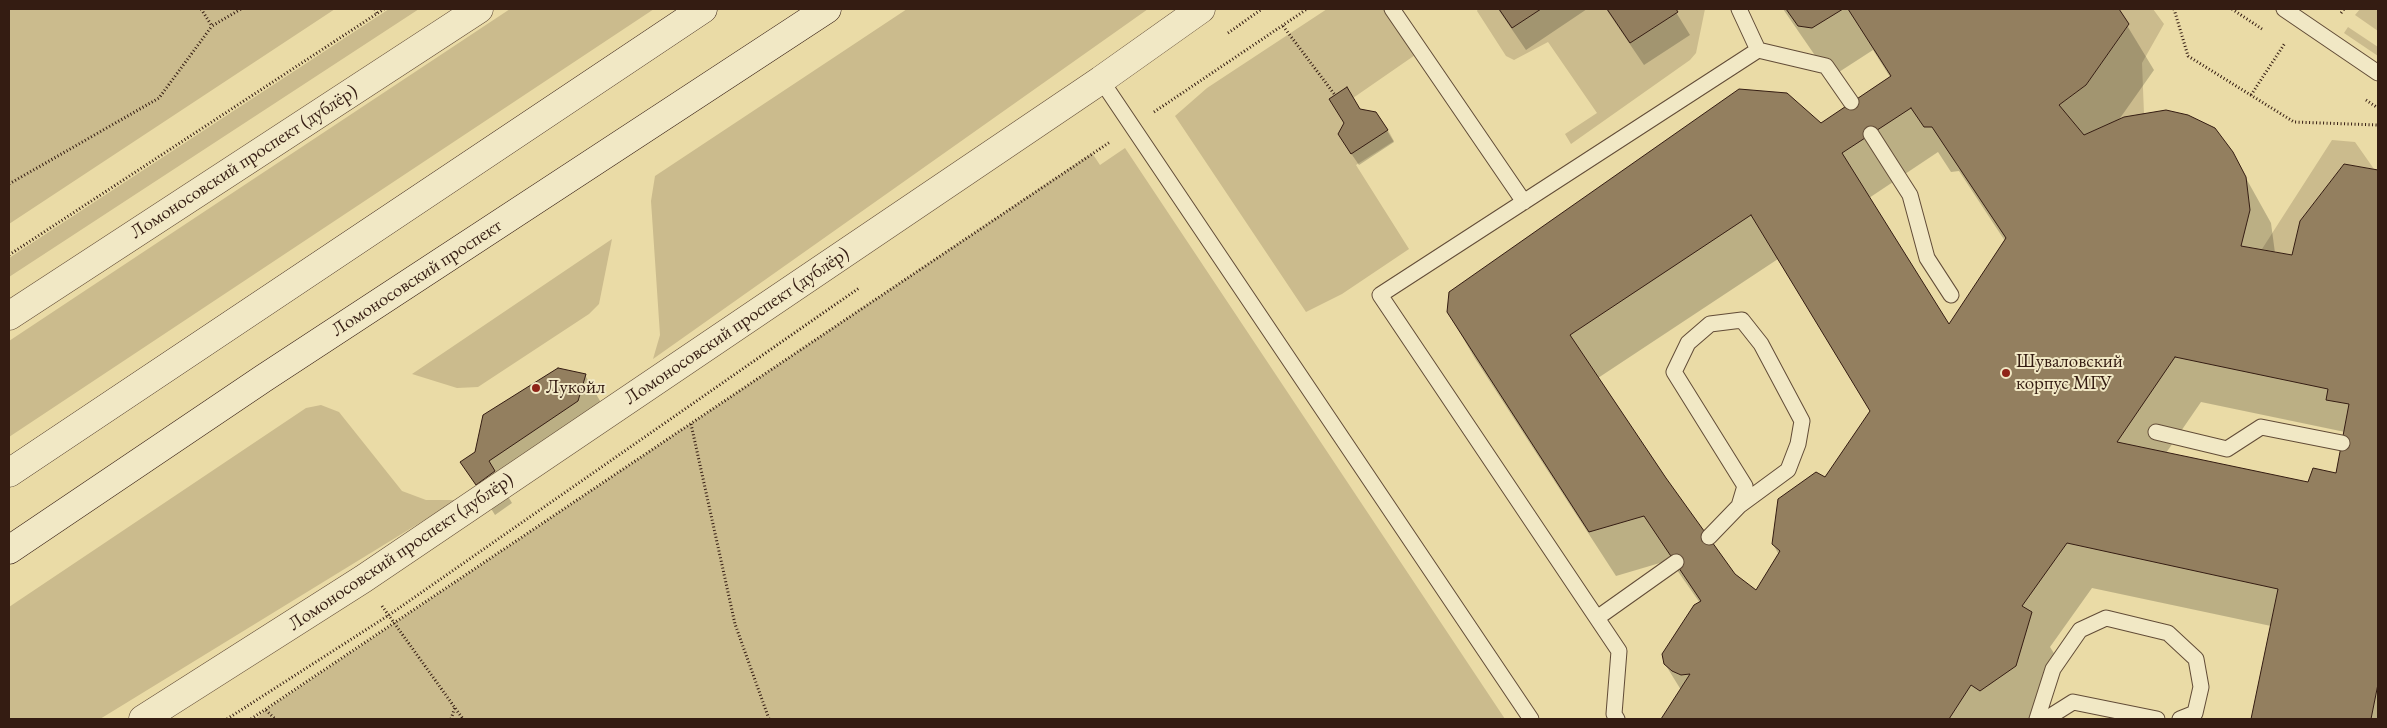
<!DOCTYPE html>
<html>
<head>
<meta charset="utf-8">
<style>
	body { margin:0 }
	#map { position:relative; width:2387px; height:728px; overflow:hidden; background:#eadba6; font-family:"EB Garamond",serif }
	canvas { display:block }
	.frame { position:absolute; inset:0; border:10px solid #341c12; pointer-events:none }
</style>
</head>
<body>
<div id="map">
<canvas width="2387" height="728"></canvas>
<div class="frame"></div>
</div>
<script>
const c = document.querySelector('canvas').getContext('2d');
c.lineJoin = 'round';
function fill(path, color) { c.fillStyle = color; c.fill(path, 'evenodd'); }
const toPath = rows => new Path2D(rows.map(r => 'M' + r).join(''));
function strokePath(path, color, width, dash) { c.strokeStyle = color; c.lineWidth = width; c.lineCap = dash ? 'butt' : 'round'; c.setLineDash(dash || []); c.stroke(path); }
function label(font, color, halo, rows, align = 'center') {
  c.font = font + ' "EB Garamond",serif'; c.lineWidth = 4; c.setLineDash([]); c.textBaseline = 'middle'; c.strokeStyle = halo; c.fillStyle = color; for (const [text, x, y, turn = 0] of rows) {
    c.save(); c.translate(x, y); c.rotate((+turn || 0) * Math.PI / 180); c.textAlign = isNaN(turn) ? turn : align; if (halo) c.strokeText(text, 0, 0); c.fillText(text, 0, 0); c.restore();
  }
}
fill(toPath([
	[9,9,335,9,9,224],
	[389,9,419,9,9,277,9,258],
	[510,9,654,9,9,437,9,341],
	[907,9,1148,9,653,359,660,335,651,201,655,176],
	[1327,9,1390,9,1418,53,1353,98,1347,88,1329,99,1344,123,1338,134,1351,153,1388,130,1394,141,1356,165,1409,249,1342,294,1306,312,1175,116,1207,88],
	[1478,9,1499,9,1512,28,1541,9,1607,9,1630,43,1678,12,1676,9,1705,9,1696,53,1690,60,1571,144,1565,134,1597,113,1548,42,1514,60,1506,56,1477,11],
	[2119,9,2153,9,2164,24,2142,63,2144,114,2124,117,2084,135,2059,105,2086,85,2129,25],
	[2360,9,2378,9,2378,31,2355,15],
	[2348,27,2378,47,2378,56,2344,33],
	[2332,140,2355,142,2374,169,2344,164,2300,221,2292,255,2262,249],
	[1125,148,1505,719,256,719,266,710,1092,153,1100,165],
	[612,239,599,304,589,314,478,387,457,388,412,374],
	[321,405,339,412,402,491,426,500,457,500,100,719,9,719,9,607,306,408]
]), '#cbbb8d');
fill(toPath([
	[1498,9,1587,9,1526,50],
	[1606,9,1674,9,1690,35,1644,65],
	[1783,9,2117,9,2154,70,2118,121,2232,153,2271,223,2275,253,2293,257,2345,166,2378,172,2378,719,2251,719,2271,626,2092,588,2050,647,2057,658,2041,711,2029,719,1662,719,1681,690,1665,664,1700,603,1670,560,1616,576,1474,357,1448,312,1820,124,1890,77,1873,50,1839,72,1825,70],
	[1938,152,1951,172,1959,171,2005,241,1949,326,1869,198],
	[1778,259,1871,412,1826,478,1773,544,1779,555,1757,592,1735,575,1665,479,1598,378],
	[2201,402,2345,432,2337,474,2308,484,2166,453],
	[1360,111,1376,113,1394,142,1359,165,1346,146],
	[585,375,603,406,506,493,512,503,495,515,462,462]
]), '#0003');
const building = toPath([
	[1499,9,1541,9,1512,28,1499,9],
	[1607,9,1676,9,1678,12,1630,43,1607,9],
	[1786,9,1843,9,1812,28,1798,26,1786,9],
	[1848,9,2119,9,2129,24,2086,85,2059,105,2084,135,2124,117,2166,110,2188,115,2215,128,2233,152,2246,177,2250,210,2241,246,2292,255,2300,221,2344,164,2378,170,2378,684,2371,719,2251,719,2278,589,2067,543,2022,606,2032,612,2016,666,1980,691,1971,685,1949,719,1661,719,1690,674,1681,675,1672,671,1664,664,1662,654,1694,605,1701,601,1644,516,1589,532,1447,312,1449,292,1739,89,1787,93,1821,123,1891,76,1848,9],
	[1911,108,1924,127,1932,127,2006,238,1949,324,1842,153,1911,108],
	[1751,215,1870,411,1825,477,1816,472,1778,499,1772,544,1780,551,1756,590,1735,574,1666,478,1570,335,1751,215],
	[2175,357,2328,389,2326,400,2349,404,2336,473,2313,468,2308,482,2117,442,2175,357],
	[1347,87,1360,109,1376,112,1388,130,1351,154,1338,134,1344,123,1329,99,1347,87],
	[558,368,586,374,578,401,489,461,495,471,476,485,460,462,475,452,483,415,558,368]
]);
fill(building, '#937f5f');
strokePath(building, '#341c12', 1);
const service = toPath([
	[1392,9,1524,202],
	[1739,9,1758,50,1826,66,1851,102],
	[2284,9,2378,73],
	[1101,80,1531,719],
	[1871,134,1910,195,1927,258,1951,295],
	[2156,432,2227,449,2261,427,2342,443],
	[1709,537,1739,506,1745,486,1674,372,1688,343,1710,324,1742,320,1761,344,1802,421,1798,444,1788,470,1739,506],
	[1597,618,1676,562],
	[1617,719,1614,714,1619,651,1380,295,1758,50],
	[2037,719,2053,669,2080,630,2106,618,2168,633,2196,659,2201,687,2195,713,2180,719],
	[2046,719,2073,702,2157,719]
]);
const tertiary = toPath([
	[9,316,479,9],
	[143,719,363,579,1101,80,1201,9]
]);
const secondary = toPath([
	[9,473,703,9],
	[9,550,264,378,827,9]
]);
strokePath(service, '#624c37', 17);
strokePath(tertiary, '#624c37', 29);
strokePath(secondary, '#341c12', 29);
strokePath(toPath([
	[201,9,212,26,241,9],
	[375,9,377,13],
	[2174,9,2188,56,2294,122,2378,125],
	[2232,9,2262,29],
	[2341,13,2344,9],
	[1283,26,1335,95],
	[1228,33,1262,9],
	[2251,95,2285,43],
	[2366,100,2378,108],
	[1154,112,1307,9],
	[9,184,159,98,212,26],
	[9,255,384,9],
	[691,424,735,624,769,719],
	[382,606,463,719],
	[266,710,275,719],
	[227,719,389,615,859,288],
	[251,719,1110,142],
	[451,719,455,707]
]), '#341c12', 3, [1, 2.5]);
strokePath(service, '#f1e8c5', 15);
strokePath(tertiary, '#f1e8c5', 28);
strokePath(secondary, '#f1e8c5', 28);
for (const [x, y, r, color] of [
	[2006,373,5,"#8f2418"],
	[536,388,5,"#8f2418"]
]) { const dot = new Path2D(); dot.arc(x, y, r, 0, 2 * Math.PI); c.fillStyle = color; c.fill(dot); strokePath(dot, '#f1e8c5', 2); }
label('19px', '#341c12', '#f1e8c5', [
	["Ломоносовский проспект (дублёр)",244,162,-33],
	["Ломоносовский проспект",417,278,-33],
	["Ломоносовский проспект (дублёр)",737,326,-34],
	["Ломоносовский проспект (дублёр)",401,552,-34]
]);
label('19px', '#341c12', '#f1e8c5', [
	["Шуваловский",2016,362],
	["корпус МГУ",2016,384],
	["Лукойл",546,388]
], 'left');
</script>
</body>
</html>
